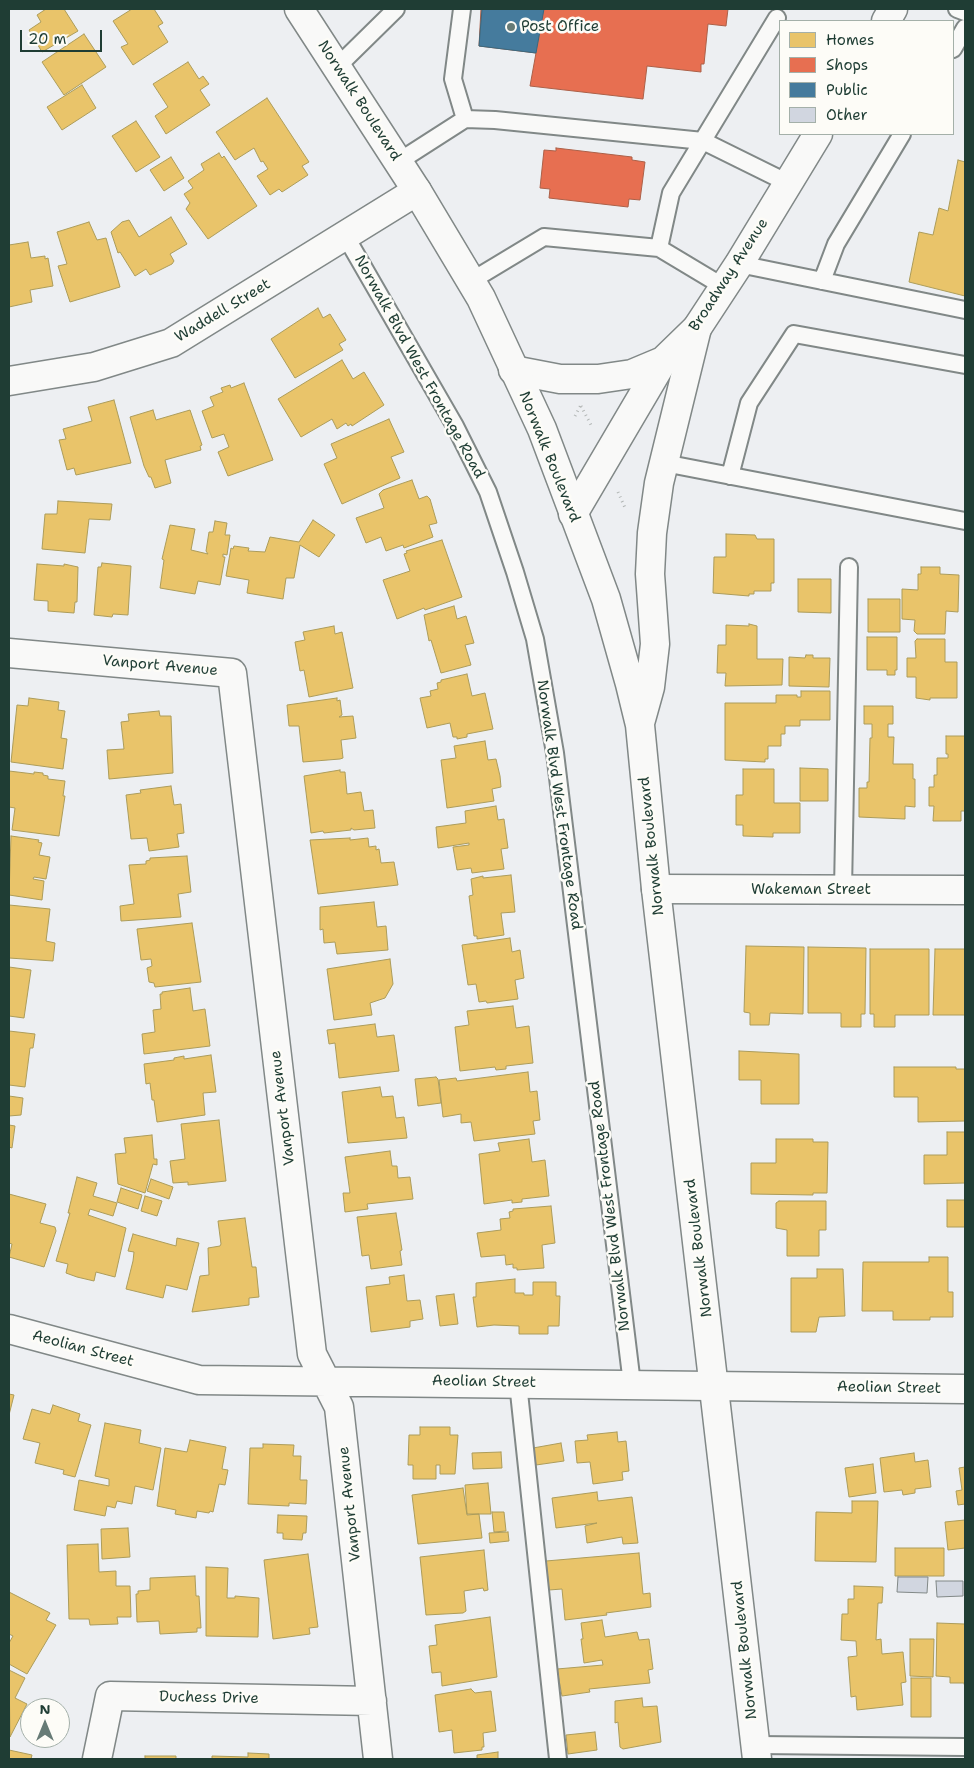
<!DOCTYPE html>
<html>
<head>
<meta charset="utf-8">
<style>
	body { margin:0 }
	#map { position:relative; width:974px; height:1768px; overflow:hidden; background:#edeff2; font-family:"Shantell Sans",sans-serif }
	canvas { display:block }
	.frame { position:absolute; inset:0; border:10px solid #1f3d34; pointer-events:none }
	.legend { position:absolute; left:779px; top:20px; width:175px; height:115px; box-sizing:border-box; background:#fdfcf7; border:1px solid #a4b0a9; margin:0; padding:6px 9px; list-style:none; font-size:15px; color:#1f3d34 }
	.legend li { display:flex; align-items:center; gap:10px; height:25px }
	.legend b { width:25px; border:1px solid #a4b0a9 }
	.north { position:absolute; left:20px; top:1698px; width:50px; height:50px; box-sizing:border-box; background:#fdfcf7; border:1px solid #a4b0a9; border-radius:50%; rotate:0deg; font-size:14px; font-weight:700; line-height:20px; text-align:center; color:#1f3d34 }
	.north::after { content:''; display:block; margin:auto; width:18px; height:22px; background:#677b76; clip-path:polygon(50% 0,100% 100%,50% 72%,0 100%) }
	.scale { position:absolute; left:20px; top:30px; width:82px; height:22px; box-sizing:border-box; border:2px solid #1f3d34; border-top:0; padding-left:6px; font-size:15px; line-height:18px; white-space:nowrap; color:#1f3d34; -webkit-text-stroke:4px #fdfcf7; paint-order:stroke }
</style>
</head>
<body>
<div id="map">
<canvas width="974" height="1768"></canvas>
<div class="frame"></div>
<ul class="legend">
<li><b style="height:14px;background:#e9c46a"></b>Homes</li>
<li><b style="height:14px;background:#e76f51"></b>Shops</li>
<li><b style="height:14px;background:#457b9d"></b>Public</li>
<li><b style="height:14px;background:#d1d6e0"></b>Other</li>
</ul>
<div class="north">N</div>
<div class="scale">20 m</div>
</div>
<script>
const c = document.querySelector('canvas').getContext('2d');
c.lineJoin = 'round';
function fill(path, color) { c.fillStyle = color; c.fill(path, 'evenodd'); }
const toPath = rows => new Path2D(rows.map(r => 'M' + r).join(''));
function strokePath(path, color, width, dash) { c.strokeStyle = color; c.lineWidth = width; c.lineCap = dash ? 'butt' : 'round'; c.setLineDash(dash || []); c.stroke(path); }
function label(font, color, halo, rows, align = 'center') {
  c.font = font + ' "Shantell Sans",sans-serif'; c.lineWidth = 5; c.setLineDash([]); c.textBaseline = 'middle'; c.strokeStyle = halo; c.fillStyle = color; for (const [text, x, y, turn = 0] of rows) {
    c.save(); c.translate(x, y); c.rotate((+turn || 0) * Math.PI / 180); c.textAlign = isNaN(turn) ? turn : align; if (halo) c.strokeText(text, 0, 0); c.fillText(text, 0, 0); c.restore();
  }
}
const homes = toPath([
	[46,9,64,9,78,31,42,52,29,30,41,22,37,15,46,9],
	[132,9,154,9,163,23,158,26,168,42,133,65,121,47,128,44,113,21,132,9],
	[84,34,106,67,64,95,42,62,84,34],
	[188,62,199,79,203,76,209,84,200,90,210,105,166,134,155,116,168,107,153,84,188,62],
	[82,85,96,108,62,130,47,107,82,85],
	[267,98,309,162,302,166,308,175,282,192,279,189,270,195,257,176,268,169,263,161,261,162,254,148,235,160,216,132,267,98],
	[136,121,160,157,136,172,112,136,136,121],
	[219,153,222,158,224,156,257,206,208,239,186,209,190,203,184,194,193,188,188,181,204,170,201,164,219,153],
	[171,157,184,178,164,191,150,170,171,157],
	[958,160,965,162,965,296,909,282,919,232,933,235,939,208,948,211,958,160],
	[171,217,187,244,170,254,174,261,172,264,150,275,146,269,135,276,120,252,118,253,111,232,122,222,129,220,139,237,171,217],
	[89,222,97,240,106,238,120,287,70,302,58,266,67,264,57,232,89,222],
	[28,242,31,258,45,256,45,259,48,258,53,286,30,290,32,302,9,307,9,245,28,242],
	[318,308,323,318,330,314,346,340,339,344,343,350,295,378,271,339,318,308],
	[342,360,353,379,364,372,384,405,352,426,351,424,348,426,346,423,337,429,332,419,301,437,278,399,342,360],
	[244,383,273,460,228,476,218,452,229,447,224,434,212,438,202,411,214,406,210,397,223,392,221,388,230,385,231,388,244,383],
	[114,400,131,463,76,475,74,468,67,470,59,440,66,439,63,429,92,421,88,407,114,400],
	[153,410,156,420,190,410,202,445,200,446,201,450,165,460,171,483,155,488,151,477,149,477,144,466,130,417,153,410],
	[389,419,404,452,391,457,400,478,342,504,324,464,337,458,331,444,389,419],
	[412,480,419,499,427,496,430,499,437,523,429,525,433,537,404,548,403,545,386,551,381,537,366,543,356,518,384,508,379,494,383,490,412,480],
	[58,501,112,504,110,520,89,519,85,553,42,549,45,514,57,514,58,501],
	[313,520,335,535,319,557,300,545,294,578,286,578,283,599,247,593,249,580,226,576,231,548,233,549,234,546,249,548,248,551,265,552,270,537,299,542,313,520],
	[215,521,227,523,225,535,230,535,227,555,223,554,223,557,225,557,220,585,198,581,195,594,160,588,164,560,162,559,170,525,195,529,191,550,208,554,206,551,209,532,213,532,215,521],
	[726,534,755,535,757,539,774,539,774,583,771,583,771,591,754,591,754,594,749,594,749,596,713,593,714,557,726,557,726,534],
	[442,540,462,597,425,610,424,608,397,619,383,580,410,571,404,554,407,553,406,551,442,540],
	[102,563,131,566,128,615,113,614,112,617,94,615,98,567,101,567,102,563],
	[37,564,64,566,64,564,78,567,77,602,75,602,74,613,48,611,48,601,34,600,37,564],
	[921,567,940,567,940,574,959,575,958,612,946,611,945,634,917,634,914,631,915,620,902,619,902,589,918,590,918,574,921,574,921,567],
	[798,579,831,579,831,613,798,612,798,579],
	[868,599,900,599,900,632,868,632,868,599],
	[454,606,457,619,466,616,474,643,465,645,471,665,441,673,431,640,429,641,424,615,454,606],
	[749,624,757,626,757,659,783,659,782,685,725,686,726,673,717,673,718,645,726,645,726,625,749,626,749,624],
	[334,626,335,634,342,632,353,688,309,697,304,670,300,671,295,642,305,640,303,632,334,626],
	[867,637,897,637,897,670,895,670,895,675,887,675,887,670,867,670,867,637],
	[917,639,945,639,945,662,957,662,957,698,930,698,930,700,916,698,916,677,907,677,907,658,916,658,915,641,917,639],
	[806,655,813,655,813,658,830,658,829,687,789,686,789,657,805,658,806,655],
	[467,674,472,696,485,693,493,729,467,734,467,737,457,739,457,737,453,737,450,723,427,728,420,698,431,696,430,691,438,689,437,683,441,682,441,680,467,674],
	[801,691,830,691,830,720,800,720,800,726,785,726,785,734,781,734,781,746,768,746,768,759,765,759,765,762,725,760,725,703,776,703,776,695,797,695,797,697,801,697,801,691],
	[29,698,59,702,58,710,65,711,61,738,67,739,63,769,11,762,17,705,28,706,29,698],
	[337,698,337,701,340,700,342,715,339,717,353,716,356,738,341,740,343,758,340,759,303,762,299,726,289,726,287,705,337,698],
	[864,706,893,706,893,724,888,724,888,737,894,737,893,764,913,764,913,779,915,779,915,807,905,806,905,819,859,817,859,788,867,788,867,782,869,782,870,738,872,738,872,724,864,724,864,706],
	[159,711,160,716,171,716,173,773,109,779,107,750,124,749,121,722,129,721,128,714,159,711],
	[946,736,965,736,965,811,961,811,961,821,933,821,934,806,929,806,929,787,934,787,934,775,937,775,937,758,948,758,948,754,946,754,946,736],
	[485,741,488,760,496,759,500,776,501,787,492,789,494,801,447,808,441,760,456,758,454,746,485,741],
	[800,768,828,769,828,801,800,801,800,768],
	[743,769,774,769,774,803,800,803,800,833,773,833,773,837,743,836,743,825,736,825,736,795,743,795,743,769],
	[340,770,340,772,345,772,347,794,361,792,364,811,373,810,375,828,354,830,351,828,351,830,324,833,323,831,311,833,304,776,340,770],
	[9,771,34,774,34,772,43,773,43,775,48,776,48,779,65,781,63,796,65,796,59,836,12,830,15,808,9,807,9,771],
	[171,786,174,805,181,804,184,833,177,834,179,847,149,851,147,838,131,839,126,795,141,793,140,790,171,786],
	[496,806,498,820,504,819,508,848,501,849,504,869,472,873,471,868,457,870,453,847,469,845,469,843,438,848,436,827,466,823,465,811,496,806],
	[11,836,39,840,38,842,42,843,39,855,50,857,46,879,34,877,33,879,44,881,42,900,9,895,11,836],
	[350,838,350,840,368,838,369,847,376,846,376,850,379,849,381,863,394,862,398,885,318,894,310,840,350,838],
	[187,856,191,892,178,894,181,917,121,921,120,906,134,904,129,865,146,864,146,861,150,860,150,858,187,856],
	[511,875,515,912,501,913,504,935,477,939,477,936,474,936,469,896,473,895,471,879,483,876,483,878,511,875],
	[374,902,377,927,386,926,388,950,337,954,335,942,324,943,323,929,320,930,320,907,374,902],
	[9,905,50,909,46,941,55,943,53,961,9,958,9,905],
	[192,923,201,982,155,987,154,983,149,982,147,968,152,966,151,959,141,960,137,929,192,923],
	[510,938,512,952,520,950,524,978,515,980,518,999,487,1003,486,1001,479,1002,476,984,468,985,462,945,510,938],
	[746,946,804,947,803,1014,770,1013,769,1025,750,1025,750,1013,744,1012,746,946],
	[808,947,866,948,865,1014,861,1014,861,1027,841,1027,841,1013,808,1013,808,947],
	[870,949,929,949,929,1015,895,1015,895,1027,874,1027,874,1014,870,1014,870,949],
	[935,949,965,949,965,1015,933,1015,935,949],
	[390,959,393,984,385,998,370,1003,372,1015,334,1020,327,969,390,959],
	[9,967,31,970,24,1018,9,1016,9,967],
	[190,988,193,1011,205,1009,210,1046,144,1054,142,1034,155,1032,153,1010,161,1009,160,994,162,994,162,992,190,988],
	[513,1006,516,1028,529,1026,533,1063,506,1066,506,1069,496,1070,495,1067,460,1071,455,1027,469,1025,467,1011,513,1006],
	[375,1024,377,1037,394,1035,399,1071,339,1078,335,1043,329,1044,327,1030,375,1024],
	[9,1031,35,1034,33,1048,30,1048,25,1087,9,1085,9,1031],
	[739,1051,799,1054,799,1104,761,1104,761,1080,739,1080,739,1051],
	[211,1055,216,1092,203,1093,205,1115,157,1122,154,1100,152,1100,150,1083,146,1084,144,1064,174,1060,174,1058,184,1056,184,1059,211,1055],
	[894,1067,956,1067,956,1069,965,1069,965,1121,918,1122,918,1097,894,1097,894,1067],
	[528,1072,530,1092,537,1091,540,1120,533,1121,535,1134,474,1141,471,1122,461,1123,461,1114,443,1117,439,1080,456,1078,457,1081,528,1072],
	[436,1077,438,1079,441,1103,418,1106,415,1079,436,1077],
	[380,1087,382,1097,393,1096,396,1118,404,1117,407,1138,348,1143,342,1092,380,1087],
	[9,1096,23,1098,21,1115,9,1116,9,1096],
	[219,1120,226,1181,188,1185,188,1182,173,1183,170,1161,185,1159,181,1124,219,1120],
	[9,1125,15,1126,12,1148,9,1147,9,1125],
	[947,1132,965,1132,965,1183,924,1184,924,1155,947,1155,947,1132],
	[152,1135,154,1159,157,1159,157,1165,153,1164,145,1193,118,1184,115,1154,126,1153,124,1138,152,1135],
	[529,1139,532,1162,545,1160,549,1196,522,1199,522,1202,512,1203,512,1200,484,1204,479,1154,500,1151,498,1143,529,1139],
	[776,1139,813,1139,813,1142,828,1142,827,1193,813,1193,813,1195,751,1194,751,1163,776,1163,776,1139],
	[390,1151,392,1166,397,1166,398,1178,410,1177,413,1199,367,1204,368,1209,345,1212,343,1193,350,1193,345,1157,390,1151],
	[77,1177,97,1183,93,1196,117,1203,113,1216,90,1209,88,1215,126,1228,115,1277,96,1272,94,1281,77,1277,66,1273,68,1264,56,1261,70,1213,68,1213,77,1177],
	[151,1179,173,1187,169,1199,147,1191,151,1179],
	[121,1188,142,1195,138,1209,117,1202,121,1188],
	[9,1194,46,1204,40,1223,55,1227,56,1231,44,1267,9,1257,12,1244,9,1243,9,1194],
	[145,1196,162,1201,157,1216,141,1211,145,1196],
	[947,1200,965,1200,965,1227,947,1227,947,1200],
	[779,1201,826,1201,826,1230,819,1230,819,1256,787,1256,787,1230,776,1228,776,1203,779,1201],
	[551,1206,555,1243,542,1245,544,1268,517,1270,517,1268,513,1268,513,1264,506,1265,505,1255,481,1257,477,1233,501,1230,500,1219,510,1218,509,1212,513,1211,513,1209,551,1206],
	[396,1213,402,1250,400,1251,402,1265,371,1269,369,1255,362,1256,357,1217,396,1213],
	[245,1218,252,1267,256,1267,259,1297,249,1298,249,1305,192,1312,200,1276,209,1275,208,1248,220,1246,221,1244,218,1221,245,1218],
	[133,1234,176,1246,177,1238,199,1243,187,1290,166,1285,163,1298,126,1289,133,1261,134,1252,128,1251,133,1234],
	[929,1257,948,1257,948,1292,953,1292,953,1317,930,1317,930,1320,893,1320,893,1311,862,1311,863,1262,929,1262,929,1257],
	[817,1269,843,1269,845,1316,819,1317,816,1332,791,1332,791,1278,817,1278,817,1269],
	[404,1275,407,1301,420,1300,423,1319,410,1321,410,1327,371,1332,366,1287,390,1284,389,1277,404,1275],
	[515,1279,515,1293,524,1293,524,1295,533,1295,533,1282,556,1282,556,1296,560,1296,559,1326,548,1326,548,1334,519,1334,519,1326,494,1325,477,1327,473,1297,476,1297,476,1283,515,1279],
	[454,1294,458,1324,440,1326,436,1296,454,1294],
	[9,1394,14,1395,9,1415,9,1394],
	[53,1405,80,1414,78,1421,91,1425,75,1477,63,1474,64,1470,35,1463,40,1443,23,1439,32,1409,50,1414,53,1405],
	[105,1423,141,1430,139,1443,161,1448,153,1490,135,1486,132,1504,117,1501,115,1508,107,1506,105,1516,74,1510,79,1480,109,1486,109,1479,95,1476,105,1423],
	[420,1427,450,1427,450,1435,458,1435,455,1474,440,1474,440,1465,436,1465,436,1479,413,1479,413,1465,408,1465,409,1435,420,1435,420,1427],
	[617,1432,618,1442,626,1441,629,1471,622,1472,623,1480,593,1484,590,1462,577,1463,575,1441,588,1440,587,1435,617,1432],
	[190,1440,226,1447,222,1469,228,1470,225,1485,219,1484,213,1512,210,1511,209,1513,197,1511,196,1518,175,1514,176,1510,157,1506,165,1448,187,1452,190,1440],
	[561,1443,564,1461,536,1465,533,1448,561,1443],
	[263,1444,294,1445,293,1456,301,1456,300,1480,307,1480,306,1504,289,1503,289,1506,248,1504,250,1448,263,1448,263,1444],
	[501,1452,502,1468,473,1469,472,1453,501,1452],
	[914,1453,915,1462,928,1460,931,1487,915,1489,915,1493,903,1495,902,1490,884,1492,880,1458,914,1453],
	[873,1464,876,1493,849,1497,845,1468,873,1464],
	[965,1467,965,1508,965,1504,958,1505,956,1491,962,1490,959,1468,965,1467],
	[488,1483,491,1514,467,1514,465,1485,488,1483],
	[463,1488,467,1515,479,1514,482,1538,418,1544,412,1495,463,1488],
	[597,1492,598,1501,632,1497,638,1543,623,1544,622,1537,587,1543,585,1526,597,1523,556,1528,552,1498,597,1492],
	[852,1501,878,1501,876,1562,815,1561,816,1512,852,1513,852,1501],
	[492,1512,504,1512,506,1531,494,1532,492,1512],
	[278,1515,307,1516,306,1533,303,1533,302,1540,283,1539,283,1533,277,1533,278,1515],
	[965,1520,965,1548,948,1550,945,1522,965,1520],
	[128,1528,130,1557,102,1559,101,1529,128,1528],
	[508,1532,509,1541,490,1543,489,1533,508,1532],
	[98,1544,99,1572,116,1571,116,1586,130,1586,131,1617,117,1617,118,1624,90,1625,89,1619,69,1619,67,1545,98,1544],
	[895,1548,944,1548,944,1576,895,1576,895,1548],
	[484,1550,488,1590,484,1591,483,1588,464,1591,466,1611,463,1613,426,1615,420,1557,484,1550],
	[639,1553,643,1594,650,1593,651,1607,606,1613,607,1615,565,1620,562,1589,549,1590,546,1561,639,1553],
	[308,1554,318,1627,309,1628,310,1634,273,1639,264,1560,308,1554],
	[206,1567,228,1568,227,1598,235,1598,235,1596,259,1598,258,1637,206,1636,206,1567],
	[195,1576,196,1596,199,1596,201,1628,197,1628,197,1632,160,1634,159,1621,137,1622,136,1594,138,1594,138,1591,150,1590,150,1578,195,1576],
	[854,1586,883,1587,882,1603,878,1603,876,1640,881,1639,882,1654,903,1652,906,1682,901,1683,903,1705,857,1710,856,1696,851,1697,848,1657,857,1656,856,1641,841,1640,842,1614,848,1614,848,1599,854,1599,854,1586],
	[9,1592,50,1613,46,1620,56,1625,27,1674,9,1664,9,1643,13,1636,9,1634,9,1592],
	[490,1617,497,1677,442,1686,441,1672,432,1673,429,1646,437,1645,435,1625,490,1617],
	[602,1620,605,1637,637,1632,639,1640,649,1639,653,1669,648,1670,650,1683,589,1689,590,1692,562,1696,557,1669,603,1665,602,1660,584,1663,581,1639,583,1639,581,1623,602,1620],
	[937,1623,965,1624,965,1688,964,1683,950,1683,950,1677,936,1676,937,1623],
	[910,1639,934,1639,933,1677,910,1676,910,1639],
	[9,1670,25,1678,15,1698,27,1704,10,1737,9,1670],
	[911,1678,931,1678,931,1717,911,1717,911,1678],
	[471,1689,475,1693,491,1691,496,1731,483,1733,484,1747,482,1747,482,1750,454,1753,452,1730,439,1732,435,1695,471,1689],
	[642,1698,643,1707,657,1706,661,1742,623,1749,620,1747,618,1722,615,1723,615,1701,642,1698],
	[595,1732,597,1750,568,1754,566,1735,595,1732],
	[9,1750,32,1755,31,1759,9,1759,9,1750],
	[498,1752,498,1759,505,1759,477,1759,477,1755,498,1752],
	[248,1753,269,1754,269,1759,212,1759,212,1756,248,1757,248,1753],
	[145,1756,176,1756,176,1759,145,1759,145,1756]
]);
fill(homes, '#e9c46a');
strokePath(homes, '#ac9c5a', 1);
const shops = toPath([
	[481,9,728,9,726,26,708,24,704,64,701,64,701,72,647,66,643,99,530,86,536,53,479,46,481,9],
	[556,148,632,157,632,160,645,162,640,200,629,199,628,207,549,198,550,189,540,188,544,150,556,151,556,148]
]);
fill(shops, '#e76f51');
strokePath(shops, '#ab6048', 1);
const public = toPath([
	[482,9,544,9,536,53,479,46,482,9]
]);
fill(public, '#457b9d');
strokePath(public, '#3a687e', 1);
const building = toPath([
	[898,1577,928,1577,927,1593,897,1592,898,1577],
	[936,1581,963,1581,963,1596,937,1597,936,1581]
]);
fill(building, '#d1d6e0');
strokePath(building, '#818887', 1);
const service = toPath([
	[462,9,453,79,465,119],
	[957,9,965,12],
	[953,49,965,28],
	[337,67,396,9],
	[398,162,465,119,495,120,703,141,788,183],
	[346,237,455,426,488,492,515,572,535,639,555,753,632,1384],
	[659,248,671,193,777,18],
	[739,264,965,310],
	[471,281,544,237,659,248,724,287],
	[822,281,836,244,902,134],
	[664,463,965,521],
	[730,476,749,403,794,334,965,365],
	[843,890,849,567],
	[518,1383,558,1759],
	[756,1745,965,1747]
]);
const minor = toPath([
	[9,381,94,367,171,343,417,191],
	[9,653,232,673,312,1354,339,1407,378,1759],
	[656,889,965,890],
	[9,1329,199,1380,965,1389],
	[97,1759,110,1696,372,1701]
]);
const tertiary = toPath([
	[886,21,893,9],
	[513,370,560,379,598,379,632,374,663,361],
	[573,514,663,361,697,328,739,264,818,134]
]);
const secondary = toPath([
	[299,9,417,191,481,298,542,429,606,599,630,684,640,725,656,889,757,1759],
	[640,723,650,687,655,644,650,574,652,533,659,483,697,328]
]);
strokePath(service, '#818887', 20);
strokePath(minor, '#818887', 31);
strokePath(tertiary, '#818887', 31);
strokePath(secondary, '#818887', 31);
strokePath(toPath([
	[581,406,591,425],
	[575,416,581,405],
	[618,492,626,510]
]), '#b2b6b5', 3, [1, 4]);
strokePath(service, '#f9f9f8', 16);
strokePath(minor, '#f9f9f8', 28);
strokePath(tertiary, '#f9f9f8', 28);
strokePath(secondary, '#f9f9f8', 28);
for (const [x, y, r, color] of [
	[511,27,5,"#677b76"]
]) { const dot = new Path2D(); dot.arc(x, y, r, 0, 2 * Math.PI); c.fillStyle = color; c.fill(dot); strokePath(dot, '#fdfcf7', 2); }
label('15px', '#1f3d34', '#fdfcf7', [
	["Post Office",521,27]
], 'left');
label('15px', '#1f3d34', '#fdfcf7', [
	["Norwalk Boulevard",359,101,57],
	["Broadway Avenue",729,275,-57],
	["Waddell Street",223,311,-31],
	["Norwalk Blvd West Frontage Road",419,367,61],
	["Norwalk Boulevard",549,457,68],
	["Vanport Avenue",160,666,5],
	["Norwalk Blvd West Frontage Road",559,805,82],
	["Norwalk Boulevard",652,846,-96],
	["Wakeman Street",811,890],
	["Vanport Avenue",283,1108,-97],
	["Norwalk Blvd West Frontage Road",610,1206,-97],
	["Norwalk Boulevard",699,1248,-97],
	["Aeolian Street",83,1349,15],
	["Aeolian Street",484,1382,1],
	["Aeolian Street",889,1388,1],
	["Vanport Avenue",350,1504,-96],
	["Norwalk Boulevard",745,1650,-96],
	["Duchess Drive",209,1698,1]
]);
</script>
</body>
</html>
